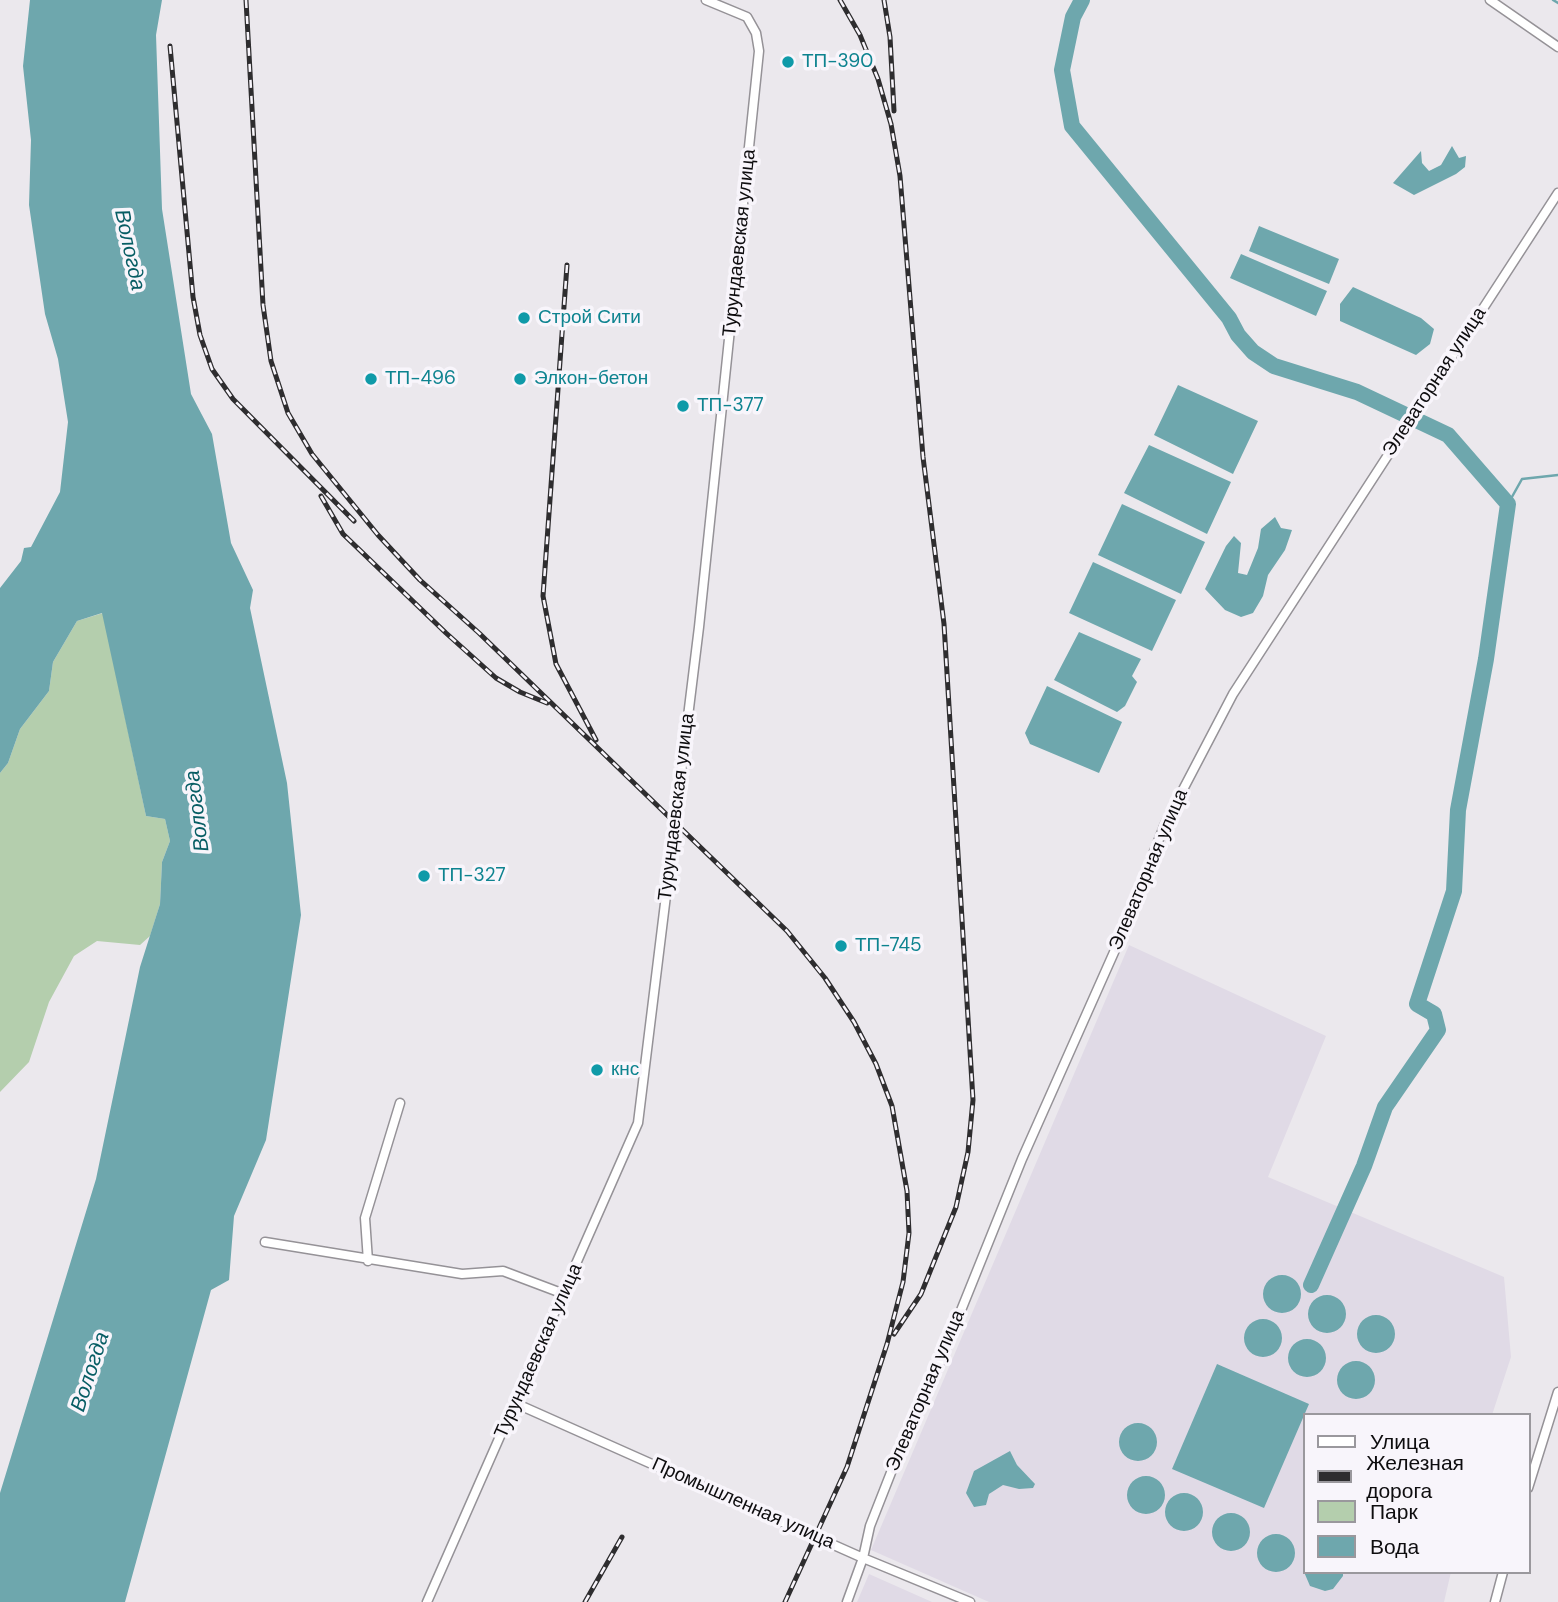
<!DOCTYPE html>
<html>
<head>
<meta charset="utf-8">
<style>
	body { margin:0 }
	#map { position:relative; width:1558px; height:1602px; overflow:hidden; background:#ebe8ed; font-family:"DM Sans",sans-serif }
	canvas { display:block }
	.legend { position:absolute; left:1303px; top:1413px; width:228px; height:161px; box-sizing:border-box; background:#f8f5fb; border:2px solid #9a989d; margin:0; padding:9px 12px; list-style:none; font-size:21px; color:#0e0d0f }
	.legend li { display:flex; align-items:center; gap:14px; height:35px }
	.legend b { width:35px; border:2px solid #9a989d }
</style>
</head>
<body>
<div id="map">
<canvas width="1558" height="1602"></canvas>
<ul class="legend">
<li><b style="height:9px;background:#fff"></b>Улица</li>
<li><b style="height:9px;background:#2e2d2f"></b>Железная дорога</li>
<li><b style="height:19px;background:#b4cead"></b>Парк</li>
<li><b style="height:19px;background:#6ea7ad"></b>Вода</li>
</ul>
</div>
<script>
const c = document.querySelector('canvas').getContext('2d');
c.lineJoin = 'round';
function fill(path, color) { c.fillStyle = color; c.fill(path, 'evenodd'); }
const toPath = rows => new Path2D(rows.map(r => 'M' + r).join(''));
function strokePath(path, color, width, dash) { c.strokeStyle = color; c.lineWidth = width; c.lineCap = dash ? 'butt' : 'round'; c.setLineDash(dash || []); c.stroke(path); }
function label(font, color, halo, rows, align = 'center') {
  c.font = font + ' "DM Sans",sans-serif'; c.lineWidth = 7; c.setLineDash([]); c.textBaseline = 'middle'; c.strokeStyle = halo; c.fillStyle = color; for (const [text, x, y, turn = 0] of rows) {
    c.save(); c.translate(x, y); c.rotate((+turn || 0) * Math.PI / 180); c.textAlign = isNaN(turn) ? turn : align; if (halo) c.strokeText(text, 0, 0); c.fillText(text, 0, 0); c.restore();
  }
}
fill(toPath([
	[1129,945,1326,1036,1268,1177,1504,1277,1511,1357,1492,1415,1304,1415,1304,1572,1451,1572,1444,1602,989,1602,871,1550],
	[869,1574,932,1602,857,1602]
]), '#e0dae6');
fill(toPath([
	[103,613,146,816,165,819,170,841,162,862,160,904,150,936,140,945,97,941,74,956,49,1002,29,1062,0,1092,0,773,8,763,20,729,49,691,53,662,77,621]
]), '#b4cead');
fill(toPath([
	[30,0,162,0,156,35,162,209,191,394,212,434,231,543,253,590,250,608,287,783,301,915,266,1140,234,1216,229,1280,211,1290,125,1602,0,1602,0,1493,96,1179,140,967,160,904,162,862,170,841,165,819,146,816,102,613,77,621,53,662,49,691,20,729,8,763,0,773,0,588,21,561,24,548,31,547,60,492,68,422,58,359,45,314,29,205,31,140,23,66],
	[1452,146,1459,158,1466,156,1465,167,1456,174,1414,195,1393,183,1421,151,1422,163,1429,171,1441,165],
	[1259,226,1339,259,1329,284,1249,251],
	[1241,254,1327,291,1316,316,1230,278],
	[1353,287,1421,318,1434,329,1430,344,1416,355,1340,321,1340,304],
	[1178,385,1258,421,1233,474,1154,435],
	[1149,445,1231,482,1207,534,1124,493],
	[1122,504,1205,542,1181,594,1098,555],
	[1275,517,1281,528,1292,530,1285,550,1268,575,1263,596,1253,613,1241,617,1225,610,1205,589,1226,546,1234,536,1241,543,1238,573,1247,575,1258,548,1261,529],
	[1093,562,1176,600,1152,651,1069,613],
	[1079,632,1141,659,1132,676,1137,682,1125,706,1117,712,1054,680],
	[1047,686,1122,722,1099,773,1030,744,1025,733],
	'1263 1294a19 19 0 1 1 38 0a19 19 0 1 1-38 0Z',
	'1308 1314a19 19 0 1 1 38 0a19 19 0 1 1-38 0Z',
	'1357 1334a19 19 0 1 1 38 0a19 19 0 1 1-38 0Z',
	'1244 1338a19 19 0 1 1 38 0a19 19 0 1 1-38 0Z',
	'1288 1358a19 19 0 1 1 38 0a19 19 0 1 1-38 0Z',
	'1337 1380a19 19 0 1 1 38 0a19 19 0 1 1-38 0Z',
	[1217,1364,1309,1404,1264,1508,1172,1469],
	'1119 1442a19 19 0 1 1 38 0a19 19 0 1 1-38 0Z',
	[1010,1451,1017,1465,1035,1484,1033,1488,1019,1489,1003,1485,989,1494,986,1505,974,1507,966,1493,974,1471],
	'1127 1495a19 19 0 1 1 38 0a19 19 0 1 1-38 0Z',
	'1165 1512a19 19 0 1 1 38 0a19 19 0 1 1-38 0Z',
	'1212 1532a19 19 0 1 1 38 0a19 19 0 1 1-38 0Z',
	'1257 1553a19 19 0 1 1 38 0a19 19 0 1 1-38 0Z',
	[1304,1572,1343,1572,1343,1576,1333,1589,1325,1591,1310,1586]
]), '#6ea7ad');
strokePath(toPath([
	[1553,0,1558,3],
	[1508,504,1522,479,1558,475]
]), '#6ea7ad', 2.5);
strokePath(toPath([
	[1082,0,1073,17,1062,70,1072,126,1229,318,1238,335,1253,352,1274,366,1357,392,1448,435,1508,504,1486,659,1458,810,1454,891,1417,1004,1434,1014,1438,1030,1385,1107,1364,1166,1311,1285]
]), '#6ea7ad', 16);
const minor = toPath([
	[1490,0,1558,47],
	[265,1242,462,1274,503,1271,564,1294],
	[368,1261,365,1218,400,1103],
	[517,1404,863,1558,970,1602],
	[1528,1488,1558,1392],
	[427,1602,638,1123,699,627,759,51,756,33,747,17,706,0],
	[847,1602,863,1558,870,1526,903,1442,935,1375,1022,1159,1115,950,1165,824,1233,694,1558,193],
	[1495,1602,1503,1572]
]);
strokePath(minor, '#959297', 11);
strokePath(minor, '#fff', 8);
const rail = toPath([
	[246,0,263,305,271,361,288,413,312,454,378,535,420,580,479,633,787,931,825,978,854,1022,876,1064,892,1106,907,1191,909,1233,903,1282,887,1344,847,1467,785,1602],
	[840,0,860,35,878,79,891,124,900,176,923,457,944,624,973,1100,968,1152,956,1207,921,1294,894,1334],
	[884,0,890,37,894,111],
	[170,46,193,297,200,335,212,369,233,399,354,521],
	[567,265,543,596,556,664,596,740],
	[321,496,343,534,446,633,496,678,520,692,547,703],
	[585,1602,622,1537]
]);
strokePath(rail, '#2e2d2f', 5);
strokePath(rail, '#f8f5fb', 2.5, [8]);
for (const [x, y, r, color] of [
	[788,62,7,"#0f9aa8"],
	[524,318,7,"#0f9aa8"],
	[371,379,7,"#0f9aa8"],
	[520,379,7,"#0f9aa8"],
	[683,406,7,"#0f9aa8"],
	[424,876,7,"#0f9aa8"],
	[841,946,7,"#0f9aa8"],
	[597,1070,7,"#0f9aa8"]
]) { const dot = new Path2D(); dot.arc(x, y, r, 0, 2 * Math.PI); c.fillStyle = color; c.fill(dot); strokePath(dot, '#f8f5fb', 2.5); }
label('19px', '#0d838f', '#f8f5fb', [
	["ТП-390",802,62],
	["Строй Сити",538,318],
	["ТП-496",385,379],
	["Элкон-бетон",534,379],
	["ТП-377",697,406],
	["ТП-327",438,876],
	["ТП-745",855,946],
	["кнс",611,1070]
], 'left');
label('19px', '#0e0d0f', '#f8f5fb', [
	["Турундаевская улица",740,243,-84],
	["Элеваторная улица",1435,382,-57],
	["Турундаевская улица",677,807,-83],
	["Элеваторная улица",1149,870,-67],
	["Турундаевская улица",539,1351,-66],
	["Элеваторная улица",926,1391,-67],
	["Промышленная улица",743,1504,24]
]);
label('italic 21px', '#075d64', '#f8f5fb', [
	["Вологда",129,250,78],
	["Вологда",198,811,-97],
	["Вологда",91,1372,-72]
]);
</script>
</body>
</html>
